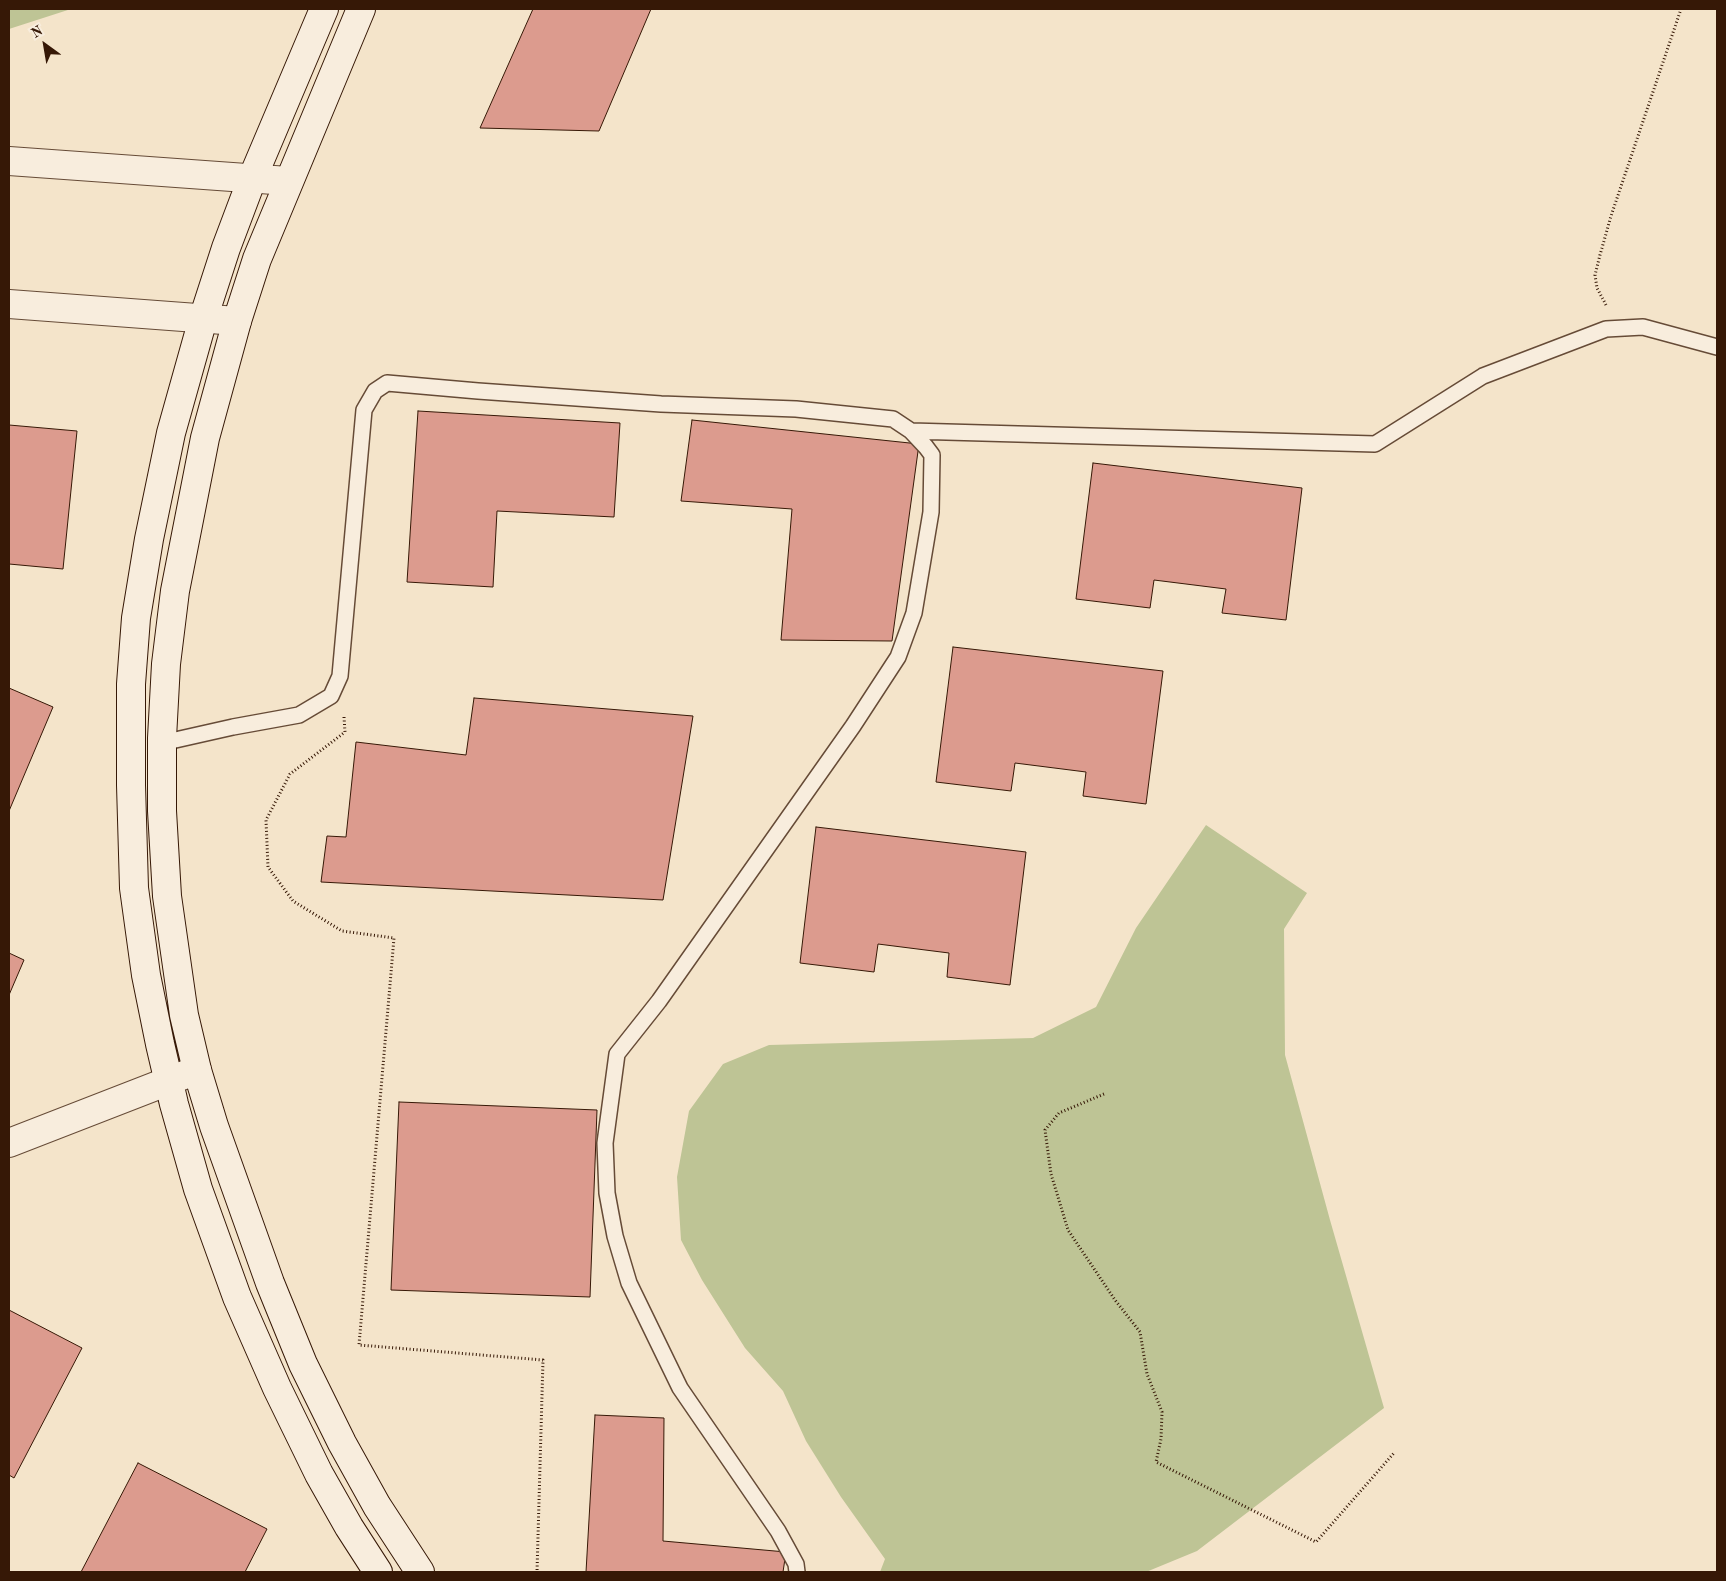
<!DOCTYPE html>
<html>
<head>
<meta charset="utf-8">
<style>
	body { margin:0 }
	#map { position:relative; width:1726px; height:1581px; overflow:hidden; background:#f4e4ca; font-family:"Old Standard TT",serif }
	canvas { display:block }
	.frame { position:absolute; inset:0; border:10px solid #361806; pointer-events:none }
	.north { position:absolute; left:20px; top:20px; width:50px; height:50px; -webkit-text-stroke:4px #f8eddd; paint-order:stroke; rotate:328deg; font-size:14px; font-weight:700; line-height:20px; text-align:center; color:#361806 }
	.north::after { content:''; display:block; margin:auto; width:18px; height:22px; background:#361806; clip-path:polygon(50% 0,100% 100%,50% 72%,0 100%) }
</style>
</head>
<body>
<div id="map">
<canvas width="1726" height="1581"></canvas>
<div class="frame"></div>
<div class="north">N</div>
</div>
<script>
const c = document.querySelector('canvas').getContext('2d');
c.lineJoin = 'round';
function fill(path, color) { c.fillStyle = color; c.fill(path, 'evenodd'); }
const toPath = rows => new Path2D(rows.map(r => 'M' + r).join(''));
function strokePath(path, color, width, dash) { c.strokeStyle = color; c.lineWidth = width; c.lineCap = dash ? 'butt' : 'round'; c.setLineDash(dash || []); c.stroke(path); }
fill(toPath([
	[9,9,71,9,9,29],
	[1206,825,1307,893,1284,929,1285,1055,1330,1220,1384,1408,1197,1551,1146,1572,880,1572,885,1559,841,1497,806,1441,783,1391,745,1348,702,1280,681,1240,677,1177,689,1111,723,1064,769,1045,1033,1038,1096,1007,1136,928]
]), '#bec495');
const building = toPath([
	[533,9,651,9,599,131,480,128,533,9],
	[418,411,620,423,614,517,497,511,493,587,407,582,418,411],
	[692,420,919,444,892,641,781,640,792,509,681,501,692,420],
	[9,425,77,431,63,569,9,564,9,425],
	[1093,463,1302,488,1286,620,1222,613,1226,589,1154,580,1150,608,1076,599,1093,463],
	[953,647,1163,671,1146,804,1083,796,1086,772,1015,763,1011,791,936,782,953,647],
	[9,688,53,707,9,811,9,688],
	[474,698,693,716,663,900,321,882,327,836,346,837,356,742,466,755,474,698],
	[816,827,1026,852,1010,985,947,977,949,953,878,944,874,972,800,963,816,827],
	[9,953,24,960,9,995,9,953],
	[399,1102,597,1110,590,1297,391,1290,399,1102],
	[9,1310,82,1348,14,1478,9,1475,9,1310],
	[595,1415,664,1418,663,1541,786,1552,783,1572,586,1572,595,1415],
	[138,1463,267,1529,245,1572,81,1572,138,1463]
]);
fill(building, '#dc9b8e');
strokePath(building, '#361806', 1);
const lane = toPath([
	[911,431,1375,444,1483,376,1606,329,1643,327,1717,347],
	[162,743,233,727,299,715,331,696,340,676,364,410,375,391,387,383,478,391,661,404,796,409,893,419,911,431,926,447,932,455,931,512,914,613,898,657,853,726,659,1001,617,1054,605,1143,607,1193,615,1236,629,1283,680,1388,778,1531,796,1564,797,1572]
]);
const street = toPath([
	[9,161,288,181],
	[9,304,237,321],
	[9,1143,197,1070]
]);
const secondary = toPath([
	[324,9,252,179,226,248,203,319,171,433,149,539,136,618,131,684,131,785,134,888,146,975,160,1044,174,1104,198,1189,237,1297,277,1388,319,1474,349,1527,378,1572],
	[361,9,257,259,237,321,205,438,175,591,166,664,162,738,162,811,167,896,184,1015,197,1070,214,1126,270,1283,303,1364,342,1443,377,1506,420,1572]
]);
strokePath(lane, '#664b37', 18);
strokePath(street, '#664b37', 30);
strokePath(secondary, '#361806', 30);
strokePath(toPath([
	[1606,305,1597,288,1595,275,1600,255,1611,216,1681,9],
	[344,717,345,732,290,774,266,820,268,867,293,901,342,931,394,938,359,1345,543,1360,537,1572],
	[1104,1094,1059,1113,1045,1130,1051,1174,1068,1230,1115,1300,1140,1332,1147,1374,1162,1412,1161,1439,1156,1462,1316,1542,1394,1453]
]), '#361806', 3, [1, 2.5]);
strokePath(lane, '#f8eddd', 15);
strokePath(street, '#f8eddd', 28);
strokePath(secondary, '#f8eddd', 28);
</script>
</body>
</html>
